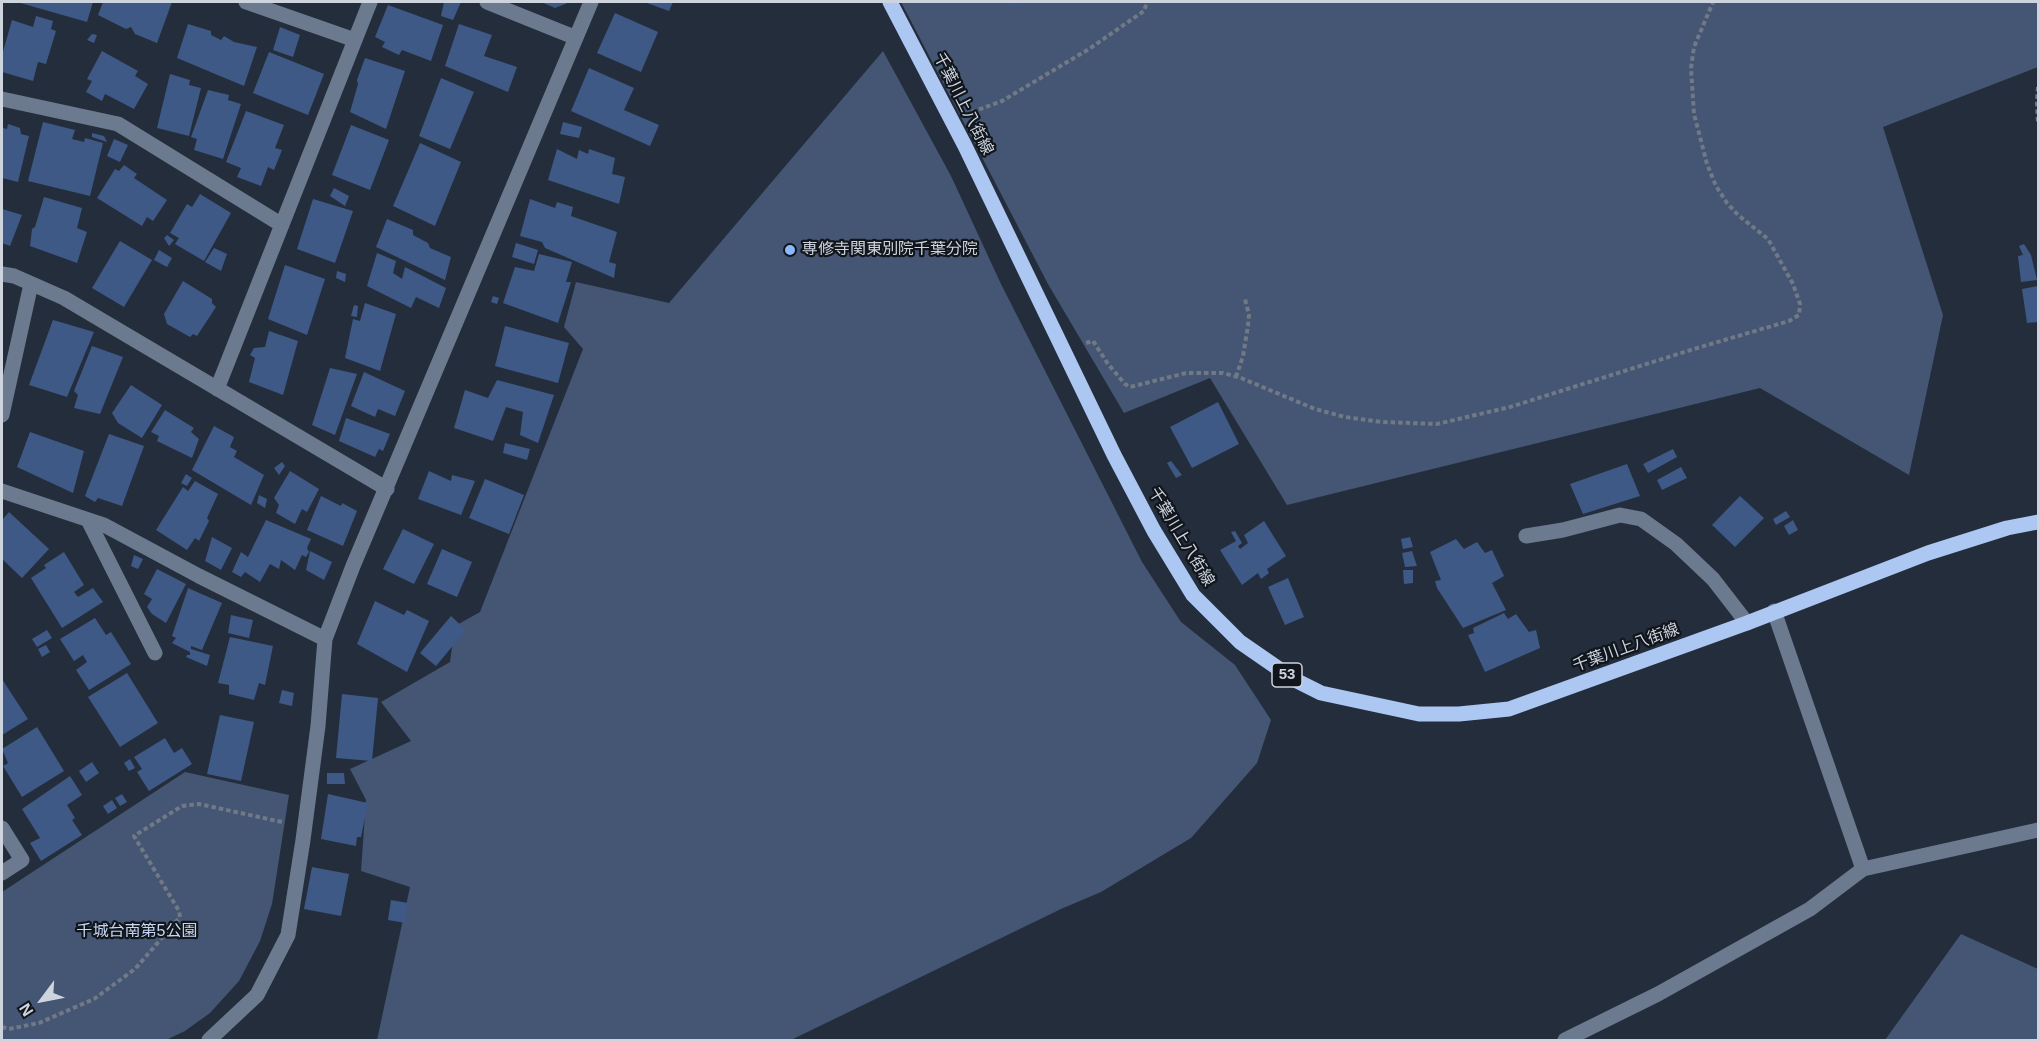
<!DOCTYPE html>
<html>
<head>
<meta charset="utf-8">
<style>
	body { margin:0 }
	#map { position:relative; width:2040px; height:1042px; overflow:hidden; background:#242d3c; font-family:Helvetica,sans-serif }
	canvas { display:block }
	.frame { position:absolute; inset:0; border:3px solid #cdd4de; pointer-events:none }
	.north { position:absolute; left:12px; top:970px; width:60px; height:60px; -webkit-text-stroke:4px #11151c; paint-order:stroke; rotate:238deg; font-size:16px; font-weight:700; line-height:24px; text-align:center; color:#cdd4de }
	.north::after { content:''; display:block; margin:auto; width:21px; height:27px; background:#cdd4de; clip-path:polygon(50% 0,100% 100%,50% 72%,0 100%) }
</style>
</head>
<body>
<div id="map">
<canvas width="2040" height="1042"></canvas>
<div class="frame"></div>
<div class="north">N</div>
</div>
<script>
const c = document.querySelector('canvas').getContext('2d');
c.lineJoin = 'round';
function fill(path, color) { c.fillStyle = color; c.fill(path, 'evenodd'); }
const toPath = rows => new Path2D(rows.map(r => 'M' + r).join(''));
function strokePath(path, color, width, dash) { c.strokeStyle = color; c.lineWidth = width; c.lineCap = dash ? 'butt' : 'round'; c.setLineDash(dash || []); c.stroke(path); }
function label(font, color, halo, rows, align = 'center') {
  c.font = font + ' Helvetica,"Noto Sans JP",sans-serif'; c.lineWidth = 4.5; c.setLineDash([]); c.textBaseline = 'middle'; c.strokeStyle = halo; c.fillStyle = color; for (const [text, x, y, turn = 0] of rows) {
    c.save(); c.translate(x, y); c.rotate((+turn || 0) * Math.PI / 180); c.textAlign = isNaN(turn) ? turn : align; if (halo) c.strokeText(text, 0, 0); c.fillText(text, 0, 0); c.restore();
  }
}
fill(toPath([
	[901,2,2038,2,2038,67,1883,127,1943,315,1909,475,1760,388,1287,505,1210,378,1124,413,1048,284],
	[883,51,951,176,1001,284,1142,562,1181,622,1235,665,1271,720,1257,763,1191,838,1101,892,1061,909,791,1040,377,1040,410,887,361,871,366,800,350,769,411,741,381,702,450,662,455,626,480,612,583,349,564,327,576,282,669,303],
	[185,772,289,795,272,904,260,941,239,981,210,1013,185,1031,166,1040,2,1040,2,892],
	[1961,934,2038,969,2038,1040,1885,1040]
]), '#445673');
fill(toPath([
	[17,2,93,2,87,22],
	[103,2,172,2,157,43,135,34,131,27,126,29,98,15],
	[444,2,461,2,453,20,441,16],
	[541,2,570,2,555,8],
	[644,2,673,2,669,11],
	[1009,2,1025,2,1011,7],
	[388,5,443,25,431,61,402,50,399,55,382,47,385,42,375,37],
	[615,13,658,32,641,72,597,53],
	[36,16,53,21,51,29,56,31,46,64,38,62,33,81,2,72,2,55,12,20,33,27],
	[188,24,211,31,211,35,221,40,224,36,234,42,257,47,244,86,177,58],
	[459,24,492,35,484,56,517,67,508,92,445,66],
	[280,27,300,35,293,57,273,50],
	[92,34,97,35,94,43,87,40],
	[102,51,138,71,135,76,148,84,134,109,105,94,102,101,86,92,92,81,87,79],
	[269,52,324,74,308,115,253,93],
	[365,58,405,71,386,129,350,112,358,84,357,80],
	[589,68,634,88,624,110,659,125,650,146,571,111],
	[170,74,190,80,189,85,201,88,189,136,157,128],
	[441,78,474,92,450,149,419,136],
	[208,90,229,95,228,100,241,104,223,159,194,150,197,139,191,137],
	[246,111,284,125,275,148,282,150,274,170,268,167,261,186,237,177,241,168,226,162],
	[43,122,75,130,72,139,84,142,85,138,103,143,90,196,28,181],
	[563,122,582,127,579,138,560,134],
	[8,124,20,128,21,134,29,136,18,182,2,178,2,135,3,128,7,129],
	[351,125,389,140,370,190,332,175],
	[92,133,104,136,107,142,92,137],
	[114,139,128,145,120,162,107,156],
	[420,143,461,162,435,226,393,206],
	[557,149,577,159,579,150,588,154,589,149,615,158,612,174,625,177,619,204,548,180],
	[124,165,137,174,134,178,167,200,153,221,147,217,142,226,97,198,115,169,119,171],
	[334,188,349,196,345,206,330,196],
	[200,194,231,213,204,261,175,244,179,238,170,233,187,204,192,207],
	[44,197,82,208,77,228,87,232,77,263,30,246,32,229,35,227],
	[313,199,353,211,335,263,297,249],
	[530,199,555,208,557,202,573,207,571,216,617,232,609,262,616,264,614,278,545,248,542,242,520,236],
	[2,209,22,215,10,246,2,243],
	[387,219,413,230,413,235,428,243,430,248,451,257,445,280,376,247],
	[167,235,174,240,169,246,164,238],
	[120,241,152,260,124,307,92,288],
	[516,243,538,250,534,264,512,257],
	[2024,244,2031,255,2037,280,2021,282,2018,256,2023,255,2019,246],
	[214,248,227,254,221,271,205,262],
	[159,250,172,258,167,267,154,260],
	[377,253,396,261,393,273,402,279,405,267,446,288,439,308,416,297,411,308,367,286],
	[539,254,572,262,566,282,571,282,558,323,503,303,515,267,534,271],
	[285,265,325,279,307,335,268,319],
	[337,271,346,274,345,282,336,278],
	[183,281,212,299,212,303,216,307,197,336,193,334,190,337,167,324,164,314],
	[2038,286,2038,322,2027,323,2022,289],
	[493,296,499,298,497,304,491,302],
	[365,303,396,314,380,371,345,358,353,319,360,321],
	[354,305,358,306,357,317,351,316],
	[53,320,94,332,67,397,29,385],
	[505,326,569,343,558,383,495,366],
	[269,331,298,341,283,395,249,382,255,358,250,355,254,348,265,347],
	[92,346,123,357,100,414,74,408,78,395,74,391],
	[330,368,357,374,335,435,312,425],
	[364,372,405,391,395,416,378,409,375,417,351,406],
	[497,380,554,395,538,443,520,435,523,412,506,407,493,441,454,428,465,390,488,398],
	[131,385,162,405,142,438,118,423,112,413],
	[1218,402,1239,444,1192,468,1170,427],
	[165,410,194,428,191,432,199,439,192,458,157,441,159,436,151,432],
	[346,418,390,434,383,451,379,449,375,457,339,441],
	[214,426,234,437,230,447,237,451,234,457,264,475,251,505,192,470],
	[30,432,84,451,73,493,17,467],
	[109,434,144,446,122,506,98,498,95,502,85,496],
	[505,443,530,449,527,460,503,453],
	[1673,449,1677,457,1648,473,1643,464],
	[1171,461,1182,475,1176,478,1167,463],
	[282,462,285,466,279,475,274,468],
	[1627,464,1640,496,1583,514,1570,484],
	[1681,467,1687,478,1662,490,1657,480],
	[290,471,319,489,307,512,302,509,295,524,276,513,279,505,274,498],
	[429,471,451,481,452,475,475,481,461,515,418,499],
	[186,474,192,478,187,486,181,483],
	[485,479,524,495,509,534,469,518],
	[195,481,218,494,207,518,209,521,199,541,195,538,187,550,156,530,183,487,188,491],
	[259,495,267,499,265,508,257,503],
	[321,496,341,506,342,503,357,511,343,546,307,530],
	[1740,496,1764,518,1735,547,1712,525],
	[1786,511,1790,517,1776,525,1773,519],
	[9,512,49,549,22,578,2,559,2,520],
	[266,520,311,539,307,548,309,552,306,557,302,555,295,570,281,560,279,569,270,564,260,582,245,572,241,577,232,572,241,552,248,557],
	[1793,520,1798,530,1789,535,1784,526],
	[1264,521,1286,556,1267,569,1269,573,1261,579,1258,573,1242,585,1220,550,1236,541,1231,532,1235,531,1242,543,1238,546,1240,549,1248,543,1244,535],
	[403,529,434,544,414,584,383,569],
	[212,537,232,548,221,570,205,561],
	[1410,537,1413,547,1403,549,1401,539],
	[1456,539,1464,549,1477,542,1485,553,1492,550,1504,576,1492,583,1506,610,1463,628,1437,588,1435,581,1441,580,1430,552],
	[442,549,472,562,457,597,427,584],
	[310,551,332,562,324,580,306,570],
	[1412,551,1417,566,1405,567,1402,553],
	[64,552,84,585,74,592,78,597,93,588,103,602,62,628,31,578,46,568,44,565],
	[134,555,143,559,138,569,131,566],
	[157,569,186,584,166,623,152,614,147,607,152,599,144,594],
	[1403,570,1413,570,1413,583,1404,584],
	[1288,578,1304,617,1285,625,1268,587],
	[188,588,222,603,202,650,191,646,191,649,210,655,207,666,186,657,187,655,190,655,190,652,172,643,176,638,172,636],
	[375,601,404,615,407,610,429,621,407,672,357,644],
	[1504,613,1508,619,1516,614,1529,632,1536,630,1540,648,1485,672,1468,635,1474,633,1473,628],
	[231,615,253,620,249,638,228,633],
	[451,616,466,630,436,666,420,653],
	[95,618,106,635,111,632,131,664,89,690,76,670,87,662,83,655,74,661,60,639],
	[47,630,52,638,37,647,32,639],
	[230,637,273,646,265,685,259,683,254,700,229,694,229,685,218,683],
	[46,645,50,652,42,657,38,649],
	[127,673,158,723,120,747,88,697],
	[2,679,28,719,2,735],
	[282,690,294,693,292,706,279,703],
	[342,694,378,698,372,761,336,758],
	[220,715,254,722,241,781,207,774],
	[37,727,64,771,22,797,3,766,8,763,2,749],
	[165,738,174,753,182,748,192,764,149,791,137,772,142,769,134,757],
	[130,759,135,768,129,771,124,763],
	[92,762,99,773,86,782,79,771],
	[327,773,344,773,345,784,327,784],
	[70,776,82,795,67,805,75,818,72,820,82,835,41,861,30,843,40,838,22,809],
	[122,794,127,802,120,806,115,798],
	[328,794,368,803,361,837,357,837,356,846,321,839],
	[112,800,117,808,108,814,103,806],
	[312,867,349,874,341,916,304,909],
	[391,900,408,903,405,923,388,920]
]), '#3e5986');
strokePath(toPath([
	[2038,87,2037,102,2038,123],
	[972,112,1002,101,1089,49,1144,11,1147,2],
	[1086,343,1093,341,1108,364,1125,384,1130,387,1186,373,1223,373,1241,378,1315,409,1345,417,1382,422,1437,424,1510,407,1694,349,1789,321,1799,315,1800,304,1793,284,1768,239,1738,215,1727,203,1716,186,1707,164,1694,114,1691,68,1694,47,1713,2],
	[1236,377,1243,356,1248,326,1249,315,1245,299],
	[2,1027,9,1029,39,1023,94,999,135,969,180,917,179,911,134,836,182,806,199,804,282,822]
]), '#707985', 4, [4.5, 3]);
strokePath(toPath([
	[246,2,355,40],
	[487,2,574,37],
	[2,99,118,124,282,225],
	[2,274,14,276,64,298,387,489],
	[217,389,370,2],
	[2,415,31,284],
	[2,491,104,525,199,576,325,639],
	[88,520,155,653],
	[1526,536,1563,530,1620,515,1641,519,1676,544,1713,579,1747,623],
	[1774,611,1863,869],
	[2,828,22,860,2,873],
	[209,1040,257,995,288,935,303,840,318,726,325,639,353,566,591,2],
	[1565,1040,1658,994,1810,909,1863,869,2038,830]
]), '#6c7a8f', 15);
strokePath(toPath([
	[890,2,965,146,1114,455,1154,531,1193,595,1240,642,1295,680,1321,693,1419,714,1459,714,1509,709,1747,623,1928,553,2007,528,2038,522]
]), '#acc7f2', 15);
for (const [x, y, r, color] of [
	[790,250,6,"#8eb8fd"]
]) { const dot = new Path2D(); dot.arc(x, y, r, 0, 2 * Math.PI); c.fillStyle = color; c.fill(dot); strokePath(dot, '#11151c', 2); }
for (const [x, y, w] of [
	[1287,675,30]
]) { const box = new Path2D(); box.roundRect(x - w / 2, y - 12, w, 24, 4.5); c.fillStyle = '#11151c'; c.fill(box); strokePath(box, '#cdd4de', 1.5); }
label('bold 15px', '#cdd4de', null, [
	["53",1287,675]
]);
label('16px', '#cdd4de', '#11151c', [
	["千葉川上八街線",963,104,63],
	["千葉川上八街線",1181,537,59],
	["千葉川上八街線",1626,648,-20]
]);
label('16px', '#cdd4de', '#11151c', [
	["専修寺関東別院千葉分院",802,250]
], 'left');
label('16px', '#c5d7f3', '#11151c', [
	["千城台南第5公園",137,932]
]);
</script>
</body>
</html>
